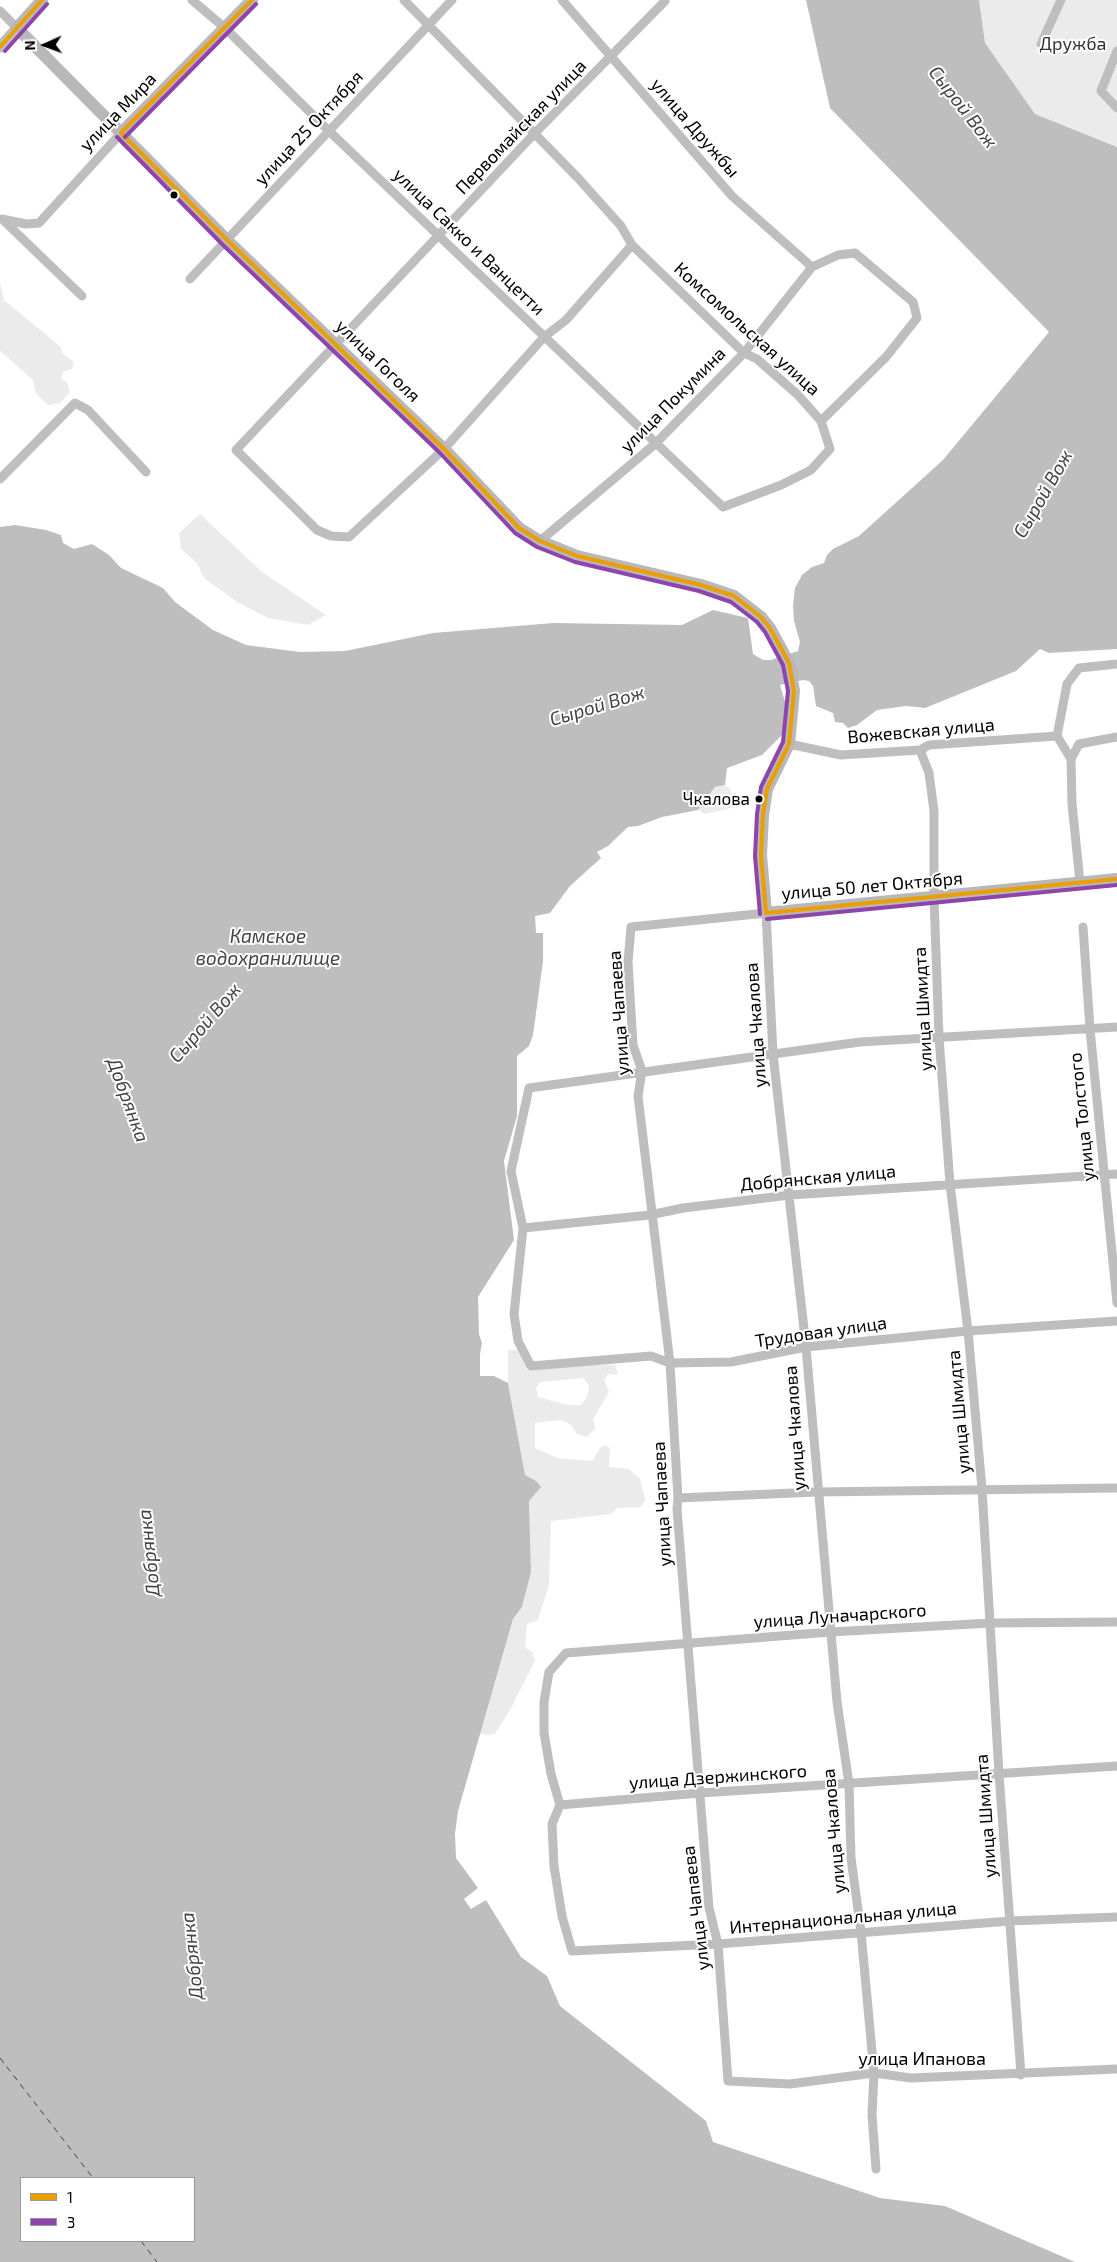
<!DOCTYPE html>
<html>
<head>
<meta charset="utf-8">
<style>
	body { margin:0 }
	#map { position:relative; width:1117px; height:2262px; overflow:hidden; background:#fff; font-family:"Exo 2",sans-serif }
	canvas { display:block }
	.legend { position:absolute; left:20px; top:2177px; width:175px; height:65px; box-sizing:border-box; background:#fff; border:1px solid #999; margin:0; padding:6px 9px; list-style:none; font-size:15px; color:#000 }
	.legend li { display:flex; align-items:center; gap:10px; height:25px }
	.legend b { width:25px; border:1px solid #999 }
	.north { position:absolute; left:20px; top:20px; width:50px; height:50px; -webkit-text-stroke:4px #fff; paint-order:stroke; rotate:268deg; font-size:14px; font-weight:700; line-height:20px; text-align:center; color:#000 }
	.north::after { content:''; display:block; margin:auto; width:18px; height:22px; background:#000; clip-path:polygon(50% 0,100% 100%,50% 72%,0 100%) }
</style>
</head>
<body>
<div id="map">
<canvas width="1117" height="2262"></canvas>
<ul class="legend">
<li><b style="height:6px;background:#eb9e00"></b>1</li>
<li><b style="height:6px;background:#8e44ad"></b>3</li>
</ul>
<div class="north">N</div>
</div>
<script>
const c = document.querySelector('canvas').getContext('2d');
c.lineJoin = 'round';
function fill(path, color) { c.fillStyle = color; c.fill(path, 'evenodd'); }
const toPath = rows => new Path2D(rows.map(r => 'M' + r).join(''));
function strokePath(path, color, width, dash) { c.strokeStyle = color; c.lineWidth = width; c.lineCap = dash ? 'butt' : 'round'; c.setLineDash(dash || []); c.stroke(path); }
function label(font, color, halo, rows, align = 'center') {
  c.font = font + ' "Exo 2",sans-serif'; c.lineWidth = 4; c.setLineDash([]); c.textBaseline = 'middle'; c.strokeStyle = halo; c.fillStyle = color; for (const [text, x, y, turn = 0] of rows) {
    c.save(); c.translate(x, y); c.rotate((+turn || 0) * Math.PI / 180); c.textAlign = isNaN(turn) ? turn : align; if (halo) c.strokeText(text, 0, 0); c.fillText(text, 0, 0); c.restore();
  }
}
fill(toPath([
	[979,0,1117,0,1117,147,1035,114,985,43],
	[0,282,4,300,61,347,62,353,74,362,72,369,63,372,61,379,67,382,70,392,60,403,48,405,36,393,33,380,0,351],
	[200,514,262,572,326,615,308,625,268,618,237,602,204,578,197,563,181,549,179,533],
	[725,785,730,789,735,802,735,807,705,814,698,810,715,787],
	[508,1350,518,1350,530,1370,588,1364,615,1365,618,1375,608,1374,604,1380,609,1392,593,1419,595,1429,587,1437,577,1434,571,1425,561,1420,535,1423,535,1448,557,1458,592,1461,600,1448,605,1445,610,1448,609,1467,629,1469,640,1479,645,1500,641,1507,617,1508,611,1514,551,1521,549,1585,538,1620,527,1624,525,1647,532,1652,535,1661,510,1710,495,1734,485,1735,480,1733,513,1619,522,1607,531,1572,529,1501,536,1481,525,1475,508,1383],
	[584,1378,589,1386,587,1397,581,1405,568,1405,538,1397,536,1388,540,1382]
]), '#ebebeb');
fill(toPath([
	[806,0,979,0,985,43,1035,114,1117,147,1117,649,1049,653,1040,649,1016,671,925,708,906,706,877,710,857,725,848,728,843,723,835,722,833,713,816,706,813,686,809,681,803,680,780,685,787,708,783,734,762,755,727,768,725,785,715,787,698,810,662,817,638,826,628,827,608,846,597,852,601,858,570,886,550,913,535,916,536,933,543,933,543,961,533,1035,529,1046,517,1056,517,1116,504,1161,514,1240,478,1297,479,1334,482,1343,480,1354,480,1376,494,1376,508,1383,525,1475,536,1481,541,1487,529,1501,531,1572,522,1607,513,1619,458,1811,455,1834,456,1858,478,1888,464,1899,471,1909,486,1900,521,1957,547,1976,560,2006,706,2121,713,2142,880,2198,945,2206,1075,2262,0,2262,0,527,15,525,46,530,61,535,63,543,74,549,92,544,109,555,121,568,163,588,175,602,213,630,246,645,300,652,345,651,433,633,553,623,682,625,713,610,748,618,753,654,763,660,771,660,798,651,800,642,794,621,793,605,795,588,802,575,812,567,824,563,827,555,833,549,859,536,943,460,1049,332,830,108],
	[21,2178,194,2178,194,2241,21,2241]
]), '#bebebe');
strokePath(toPath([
	[0,2058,93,2178],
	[141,2241,157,2262]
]), '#434343', 1, [6, 5]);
strokePath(toPath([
	[192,0,225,28,329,131,723,507,781,485,811,470,830,449,821,421,798,395,757,359,744,353,632,245,621,226,578,178,404,0],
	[562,0,732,196,812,267],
	[0,11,17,28],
	[1041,44,1061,0],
	[1117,51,1101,91,1117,108],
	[2,219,26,224,39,223,121,133],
	[3,220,82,296],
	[632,245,566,320,544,337,444,449,349,537,331,536,317,530,236,450,535,133,665,1],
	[190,279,452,0],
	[0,479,75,403,88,410,146,472],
	[540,541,655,444,744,353,812,267,838,255,855,253,913,302,917,318,886,357,821,421],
	[1057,736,1071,759,1072,804,1080,882],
	[1057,736,1067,684,1079,668,1117,664],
	[789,744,841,755,920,750,929,745,1057,736],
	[920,750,929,773,934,811,934,898,939,1037,950,1184,968,1331,982,1489,999,1774,1021,2075],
	[1071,759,1079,744,1117,737],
	[1083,927,1090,1029,1117,1303],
	[1117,1027,860,1042,529,1088,511,1171,523,1228,514,1314,518,1341,531,1366,651,1356,670,1363,731,1362,806,1347,968,1331,1117,1321],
	[523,1228,650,1215,683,1208,790,1195,1117,1174],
	[678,1498,817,1492,1117,1488],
	[1117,1622,990,1623,830,1632,566,1653,549,1672,544,1702,544,1733,551,1774,560,1805,552,1824,554,1866,562,1916,572,1951,718,1944,1010,1921,1117,1917],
	[560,1805,700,1793,1117,1766],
	[876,2169,872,2115,874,2073,861,1932,851,1858,849,1784,837,1702,806,1347,773,1054,766,913,631,927,628,962,633,1045,642,1071,638,1096,670,1363,678,1498,677,1509,709,1908,718,1944,728,2081,790,2084,874,2073,911,2078,1117,2069]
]), '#bebebe', 9);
strokePath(toPath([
	[0,47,17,28]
]), '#bebebe', 11);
strokePath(toPath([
	[42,0,17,28,227,240,444,449,519,528,540,541,577,556,701,585,734,596,761,617,770,628,789,663,794,691,789,744,767,789,763,815,761,855,766,913,1117,879],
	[121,133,252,0]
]), '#b8b8b8', 12);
strokePath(toPath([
	[0,47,42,0],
	[121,133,227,240,444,449,519,528,540,541,577,556,701,585,734,596,761,617,770,628,789,663,794,691,789,744,767,789,763,815,761,855,766,913],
	[121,133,252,0],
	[766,913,1117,879]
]), '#eb9e00', 4);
strokePath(toPath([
	[5,51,47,4],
	[117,137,223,245,440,453,515,533,537,547,575,562,699,591,731,602,757,622,765,632,783,665,788,691,783,742,761,787,757,814,755,856,760,914],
	[125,137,256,4],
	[767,919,1117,885]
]), '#8e44ad', 4);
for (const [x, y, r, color] of [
	[174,195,4.5,"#000"],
	[759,799,4.5,"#000"]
]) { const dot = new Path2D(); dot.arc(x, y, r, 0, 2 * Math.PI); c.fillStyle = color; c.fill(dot); strokePath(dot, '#fff', 2); }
label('17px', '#000', '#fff', [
	["Чкалова",750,799]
], 'right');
label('18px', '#323232', '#fff', [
	["Дружба",1073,44]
]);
label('18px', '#000', '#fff', [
	["улица Мира",118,112,-46],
	["Первомайская улица",521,127,-46],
	["улица 25 Октября",309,128,-47],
	["улица Дружбы",695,128,49],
	["улица Сакко и Ванцетти",469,242,44],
	["Комсомольская улица",747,329,42],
	["улица Гоголя",378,361,44],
	["улица Покумина",673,400,-45],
	["Вожевская улица",921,731,-5],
	["улица 50 лет Октября",872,886,-5],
	["улица Шмидта",923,1009,-93],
	["улица Чапаева",619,1013,-94],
	["улица Чкалова",756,1025,-94],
	["улица Толстого",1082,1117,-96],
	["Добрянская улица",818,1178,-5],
	["Трудовая улица",821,1332,-8],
	["улица Шмидта",959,1412,-95],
	["улица Чкалова",795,1428,-94],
	["улица Чапаева",662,1504,-93],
	["улица Луначарского",840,1616,-4],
	["улица Дзержинского",718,1777,-4],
	["улица Шмидта",986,1816,-94],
	["улица Чкалова",834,1831,-95],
	["улица Чапаева",696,1908,-97],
	["Интернациональная улица",843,1918,-5],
	["улица Ипанова",922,2059]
]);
label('italic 19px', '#434343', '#fff', [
	["Сырой Вож",963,107,52],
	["Сырой Вож",1043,494,-60],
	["Сырой Вож",597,706,-17],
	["Камское",268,937],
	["водохранилище",268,959],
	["Сырой Вож",205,1023,-49],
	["Добрянка",128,1100,70],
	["Добрянка",149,1553,-96],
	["Добрянка",192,1956,-96]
]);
</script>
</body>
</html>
